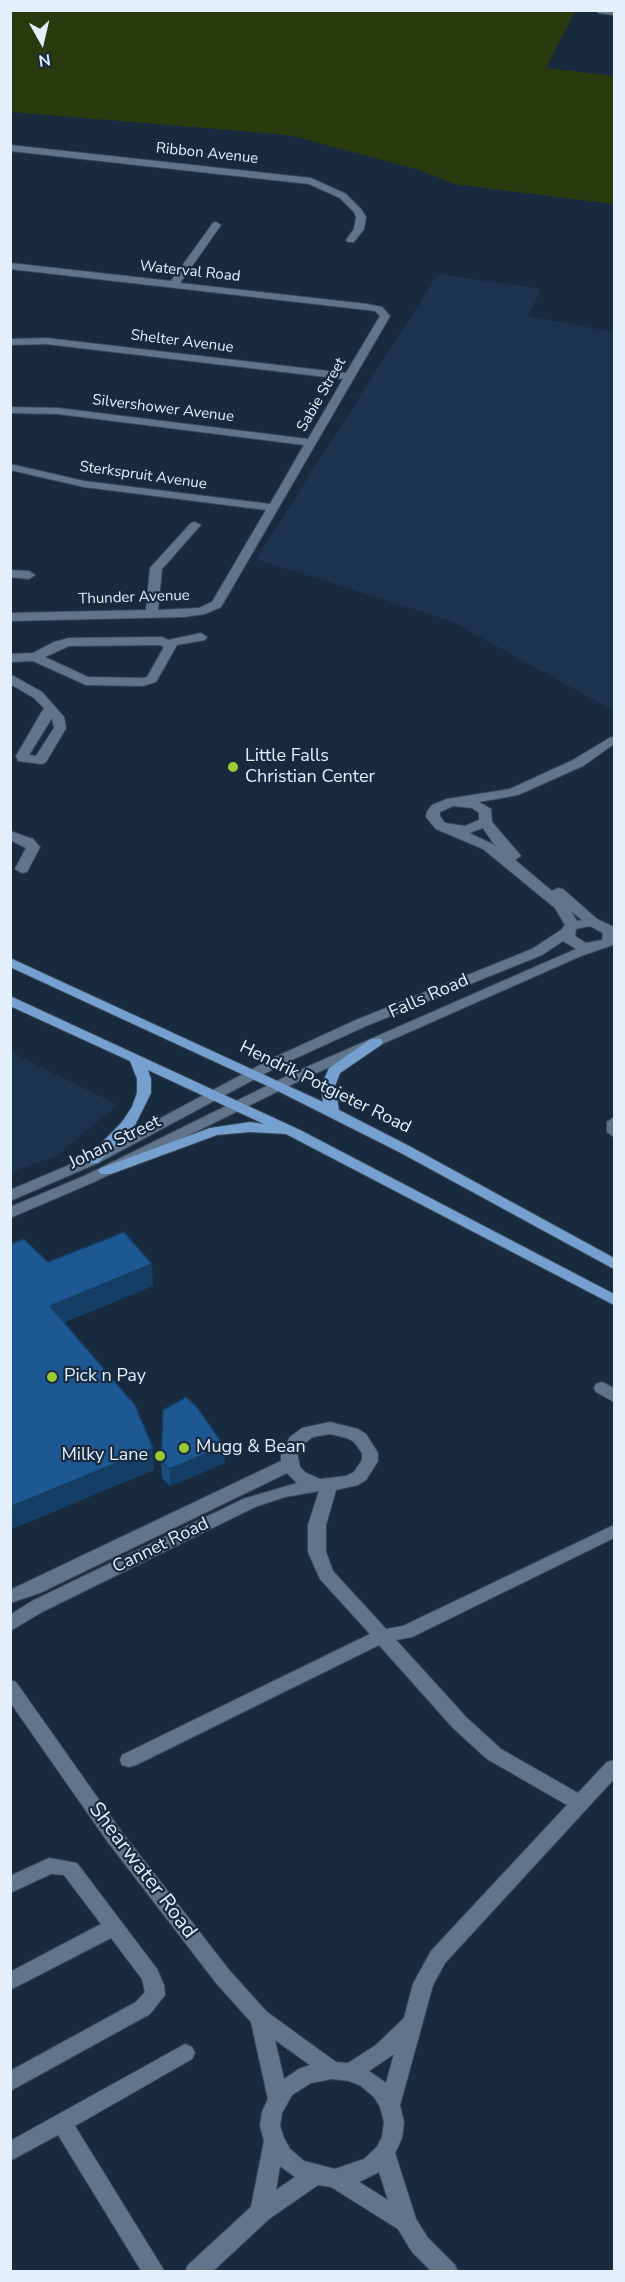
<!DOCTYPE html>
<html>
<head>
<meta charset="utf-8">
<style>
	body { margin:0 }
	#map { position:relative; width:625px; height:2282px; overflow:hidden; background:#172a3e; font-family:"Nunito Sans",sans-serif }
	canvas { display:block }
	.frame { position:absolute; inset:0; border:12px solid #e3effd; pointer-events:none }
	.north { position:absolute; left:12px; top:12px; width:60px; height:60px; -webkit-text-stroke:4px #172a3e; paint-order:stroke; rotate:172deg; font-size:16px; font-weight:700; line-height:24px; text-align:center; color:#e3effd }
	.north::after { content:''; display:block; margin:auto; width:21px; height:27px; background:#e3effd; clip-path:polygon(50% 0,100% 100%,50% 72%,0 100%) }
</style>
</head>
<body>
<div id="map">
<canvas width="625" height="2282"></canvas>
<div class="frame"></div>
<div class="north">N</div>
</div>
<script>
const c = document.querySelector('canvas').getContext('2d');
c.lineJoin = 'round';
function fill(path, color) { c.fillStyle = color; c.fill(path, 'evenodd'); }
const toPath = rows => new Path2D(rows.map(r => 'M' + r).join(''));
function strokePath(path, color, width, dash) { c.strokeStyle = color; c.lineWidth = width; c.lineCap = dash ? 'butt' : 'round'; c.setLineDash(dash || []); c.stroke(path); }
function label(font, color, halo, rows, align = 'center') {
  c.font = font + ' "Nunito Sans",sans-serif'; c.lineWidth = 4.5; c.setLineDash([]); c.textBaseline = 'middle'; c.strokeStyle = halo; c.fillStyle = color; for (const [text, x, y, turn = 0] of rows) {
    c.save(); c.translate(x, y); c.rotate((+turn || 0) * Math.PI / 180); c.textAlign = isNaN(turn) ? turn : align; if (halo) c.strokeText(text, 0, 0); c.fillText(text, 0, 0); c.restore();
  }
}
fill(toPath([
	[438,274,541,289,528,316,614,332,614,711,451,621,256,559],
	[11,1052,118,1105,56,1156,11,1172]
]), '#1c334d');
fill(toPath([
	[10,11,575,11,546,68,614,76,614,204,454,184,420,170,289,135,11,112]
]), '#2b390f');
const minor = toPath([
	[597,10,614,11,614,15,598,13,597,10],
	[10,145,311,178,346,194,361,209,366,217,364,229,354,242,348,242,346,240,354,229,356,217,354,212,340,198,309,184,10,151,10,145],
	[216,222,221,225,180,283,367,304,382,307,390,316,221,607,205,614,184,617,10,621,10,613,146,610,150,568,191,523,195,522,201,525,199,527,162,569,158,610,199,608,212,602,266,510,84,487,10,470,10,464,84,481,270,504,304,445,58,414,10,413,10,407,58,408,308,439,343,379,46,344,10,345,10,339,46,338,346,373,380,316,375,311,367,310,10,269,10,263,171,281,213,223,216,222],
	[10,570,29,571,35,575,29,579,10,577,10,570],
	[201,633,207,637,205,640,177,645,156,682,143,686,86,685,33,661,10,662,10,654,33,653,54,642,69,638,162,637,168,640,201,633],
	[160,645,164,647,147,677,142,678,88,677,45,657,69,646,160,645],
	[10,674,42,692,64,717,66,728,46,762,42,764,18,761,16,756,44,708,34,698,10,684,10,674],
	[52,718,54,728,36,756,29,755,52,718],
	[611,737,614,738,614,744,583,766,518,795,479,802,491,809,492,822,521,856,515,860,552,891,558,888,563,889,597,919,614,927,613,945,581,956,303,1079,94,1182,10,1218,10,1207,84,1176,293,1073,576,949,563,941,542,955,366,1026,281,1065,98,1163,10,1201,10,1190,88,1157,271,1059,356,1020,532,949,561,930,565,925,555,908,483,849,436,829,426,817,427,812,432,805,447,799,510,789,573,760,611,737],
	[453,806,472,808,479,813,479,820,465,826,445,823,440,816,440,812,453,806],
	[483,828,493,843,497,846,469,833,483,828],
	[571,911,582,920,577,921,571,911],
	[590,926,603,933,602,940,586,943,575,936,576,929,590,926],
	[10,831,33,839,40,847,27,872,22,873,15,869,26,848,10,840,10,831],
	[614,1117,614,1137,607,1132,607,1122,614,1117],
	[602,1382,614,1388,614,1402,596,1392,594,1388,596,1384,602,1382],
	[330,1422,358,1429,366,1434,378,1453,378,1461,366,1480,358,1485,336,1490,326,1525,326,1552,333,1571,386,1629,403,1626,614,1525,614,1538,412,1637,396,1640,467,1718,501,1749,578,1793,607,1762,614,1760,614,1779,445,1963,433,1985,400,2105,404,2122,402,2138,395,2153,416,2219,428,2238,455,2265,458,2272,432,2272,412,2252,398,2229,331,2187,318,2185,269,2219,212,2272,185,2272,188,2265,251,2207,264,2141,260,2126,262,2112,268,2099,251,2022,216,1983,107,1841,10,1702,10,1680,16,1682,121,1831,230,1971,267,2012,336,2062,348,2063,376,2045,404,2018,413,1984,431,1951,567,1805,487,1759,453,1728,379,1645,136,1765,129,1767,122,1765,120,1760,122,1755,370,1634,320,1579,308,1552,308,1525,319,1491,285,1497,255,1507,44,1611,10,1631,10,1615,32,1601,243,1499,297,1483,287,1473,40,1593,10,1603,10,1590,281,1461,281,1452,290,1437,302,1428,330,1422],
	[330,1434,347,1438,354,1442,362,1453,362,1460,354,1472,346,1476,320,1479,306,1473,300,1467,297,1452,302,1445,313,1437,330,1434],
	[275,2040,310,2065,299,2069,284,2079,275,2040],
	[394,2054,386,2083,369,2071,394,2054],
	[332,2079,349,2081,361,2086,374,2097,380,2107,384,2122,382,2137,377,2147,364,2159,335,2169,304,2161,290,2149,284,2138,280,2126,282,2113,292,2095,311,2083,332,2079],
	[280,2166,295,2177,276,2190,280,2166],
	[379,2172,388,2200,359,2182,379,2172],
	[49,1858,77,1863,157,1969,164,1985,165,1995,150,2014,10,2091,10,2071,136,2002,145,1992,142,1979,111,1938,10,1990,10,1972,101,1924,64,1875,51,1874,10,1893,10,1876,49,1858],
	[185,2044,192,2047,195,2053,192,2059,75,2126,165,2272,142,2272,58,2135,10,2161,10,2141,185,2044]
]);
const major = toPath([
	[10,958,323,1102,321,1086,329,1068,371,1039,381,1039,383,1042,381,1045,340,1073,335,1086,339,1110,411,1147,614,1258,614,1269,401,1153,274,1089,10,967,10,958],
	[10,996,300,1130,614,1294,614,1305,286,1134,250,1132,217,1135,111,1174,101,1174,98,1171,101,1168,210,1128,250,1122,264,1124,148,1070,151,1079,151,1093,135,1125,98,1163,88,1163,85,1160,88,1157,122,1122,132,1107,137,1093,137,1079,130,1061,10,1006,10,996]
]);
strokePath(minor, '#384758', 2);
strokePath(major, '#384758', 2);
fill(minor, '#60758c');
fill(major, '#75a0d0');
fill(toPath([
	[224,1446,225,1463,170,1486,162,1478,161,1461]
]), '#1a4c7e');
fill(toPath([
	[152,1264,153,1286,51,1328,50,1306],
	[224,1446,225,1463,170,1486,170,1469],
	[153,1448,154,1470,10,1530,10,1507]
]), '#153e66');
const building = toPath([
	[124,1232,152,1264,50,1306,135,1405,153,1448,10,1507,10,1244,24,1239,48,1262,124,1232],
	[186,1397,197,1407,224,1446,170,1469,161,1461,163,1410,186,1397]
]);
fill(building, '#1e5892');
strokePath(building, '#153e66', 1.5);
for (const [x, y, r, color] of [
	[233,767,6,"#9bcb33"],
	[52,1377,6,"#9bcb33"],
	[184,1448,6,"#9bcb33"],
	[160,1456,6,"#9bcb33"]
]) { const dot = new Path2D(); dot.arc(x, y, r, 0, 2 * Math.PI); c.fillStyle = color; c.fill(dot); strokePath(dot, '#172a3e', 2); }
label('15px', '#e3effd', '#172a3e', [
	["Ribbon Avenue",207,154,6],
	["Waterval Road",190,272,6],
	["Shelter Avenue",182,342,7],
	["Sabie Street",322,395,-60],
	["Silvershower Avenue",163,409,7],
	["Sterkspruit Avenue",143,476,8],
	["Thunder Avenue",134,598,-2]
]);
label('18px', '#e3effd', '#172a3e', [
	["Little Falls",245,757],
	["Christian Center",245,778],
	["Pick n Pay",64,1377],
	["Mugg & Bean",196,1448],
	["Milky Lane",148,1456,"right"]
], 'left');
label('18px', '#e3effd', '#172a3e', [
	["Falls Road",429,997,-24],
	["Hendrik Potgieter Road",325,1088,26],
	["Johan Street",115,1143,-26],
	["Cannet Road",161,1546,-26]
]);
label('21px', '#e3effd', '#172a3e', [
	["Shearwater Road",142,1871,53]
]);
</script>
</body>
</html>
